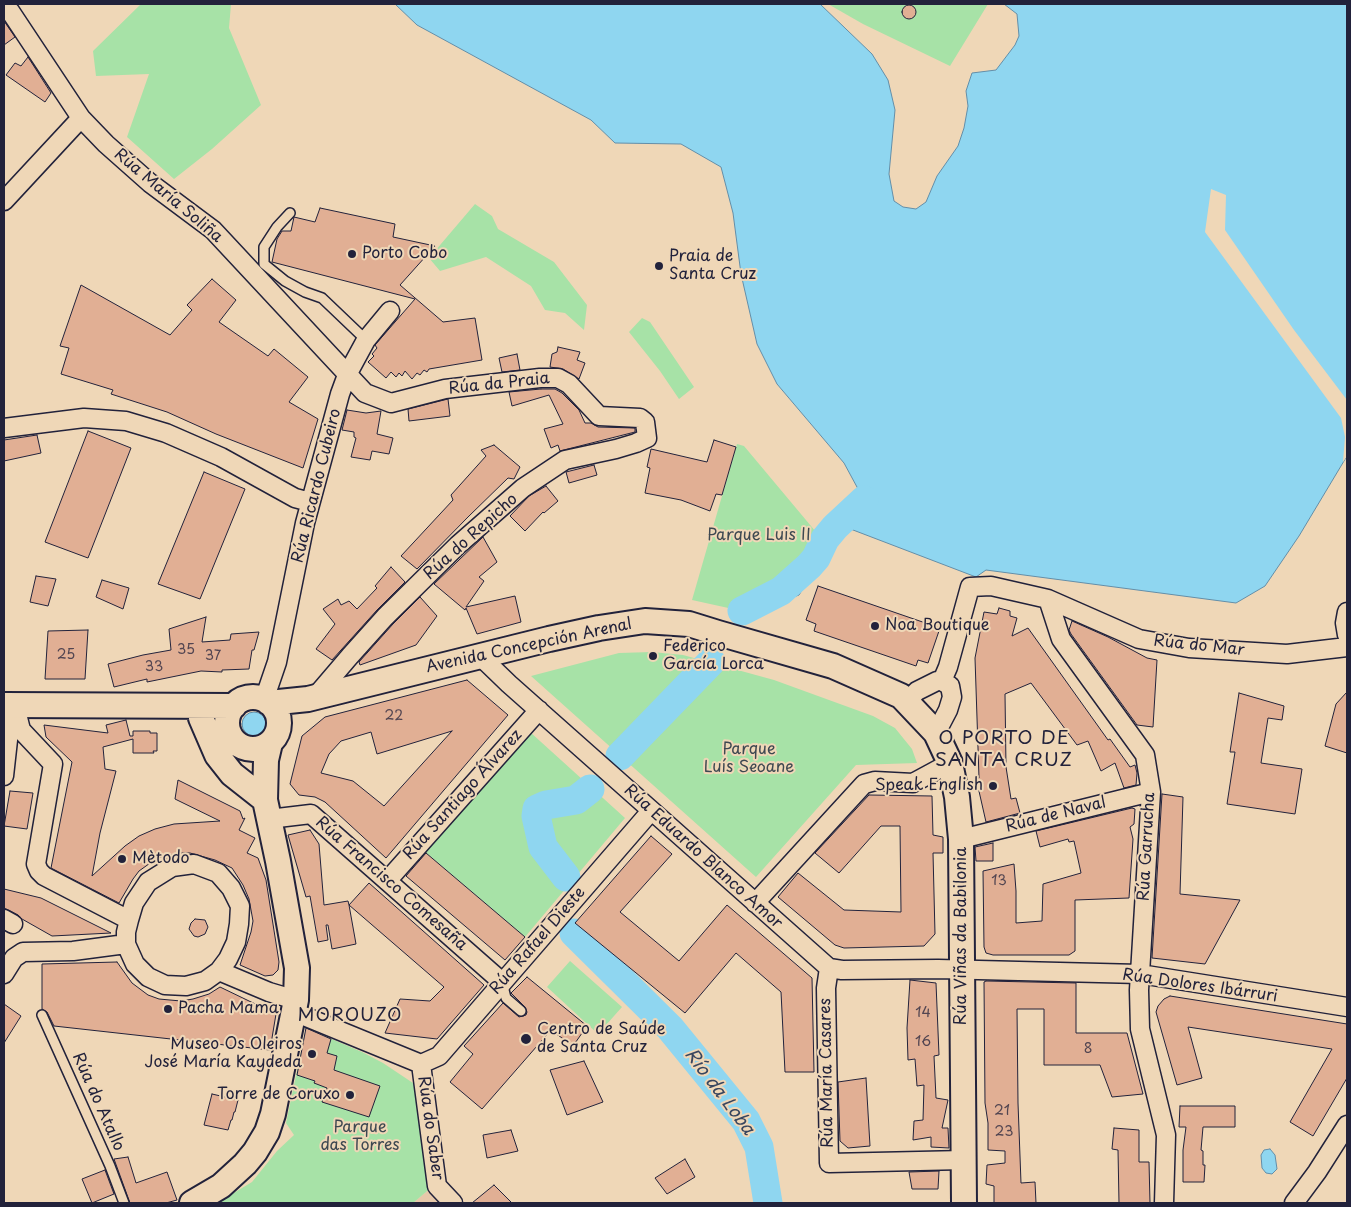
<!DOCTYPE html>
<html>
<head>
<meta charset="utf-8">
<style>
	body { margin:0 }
	#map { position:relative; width:1351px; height:1207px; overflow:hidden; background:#efd7b7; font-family:"Playpen Sans",sans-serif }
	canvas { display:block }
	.frame { position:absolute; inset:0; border:5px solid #22223b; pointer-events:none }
</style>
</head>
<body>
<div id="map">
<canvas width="1351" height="1207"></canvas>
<div class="frame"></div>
</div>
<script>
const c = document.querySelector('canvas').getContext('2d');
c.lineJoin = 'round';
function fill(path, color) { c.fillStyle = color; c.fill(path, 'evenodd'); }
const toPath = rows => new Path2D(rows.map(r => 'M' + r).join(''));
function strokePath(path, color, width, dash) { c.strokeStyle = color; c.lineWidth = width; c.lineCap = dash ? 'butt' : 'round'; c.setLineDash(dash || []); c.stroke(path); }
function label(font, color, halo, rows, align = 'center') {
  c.font = font + ' "Playpen Sans",sans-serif'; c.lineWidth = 4; c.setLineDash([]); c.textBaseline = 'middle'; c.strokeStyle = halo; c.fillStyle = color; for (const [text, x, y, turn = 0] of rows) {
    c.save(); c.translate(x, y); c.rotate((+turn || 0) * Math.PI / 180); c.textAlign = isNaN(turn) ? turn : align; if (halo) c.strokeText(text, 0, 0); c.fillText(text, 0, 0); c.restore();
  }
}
fill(toPath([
	[432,1187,446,1203,413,1203]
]), '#e7c8aa');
fill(toPath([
	[141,4,231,4,229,28,261,105,212,149,174,179,127,137,149,74,96,76,93,51],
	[828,4,988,4,950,66,863,24],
	[475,204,492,216,498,229,554,262,587,305,584,330,565,313,545,310,531,286,486,257,440,271,429,258],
	[642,318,650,322,694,387,679,399,660,371,629,332],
	[737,444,744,446,816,532,812,553,748,603,742,611,692,600],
	[652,652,683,655,774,680,873,716,895,728,912,749,917,763,856,765,756,877,531,676,619,653],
	[530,732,625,818,525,937,424,851],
	[570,961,622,1007,598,1034,547,987],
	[306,1028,362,1052,383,1063,413,1083,422,1096,432,1187,413,1203,217,1203,252,1182,277,1151,294,1135,286,1123]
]), '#a7e2a7');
const water = toPath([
	[395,4,820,4,872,54,888,80,895,110,889,174,894,201,903,207,916,209,926,202,937,176,958,146,964,128,968,106,966,91,972,73,996,70,1015,45,1019,36,1017,14,1004,4,1347,4,1347,456,1299,536,1265,586,1236,603,986,570,976,577,840,525,864,500,844,463,777,384,757,344,741,274,733,213,721,167,681,144,615,143,591,120,417,25,395,4],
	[812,553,820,562,799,595,752,613,742,611,748,603,812,553],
	'242 724a12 12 0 1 1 24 0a12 12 0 1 1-24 0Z',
	[1270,1149,1275,1155,1277,1169,1272,1174,1266,1173,1262,1168,1261,1155,1264,1150,1270,1149]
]);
fill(water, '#8fd6f0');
strokePath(water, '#638ea8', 1);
fill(toPath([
	[1211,189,1226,195,1225,230,1294,330,1347,400,1347,456,1343,462,1345,437,1341,418,1205,232]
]), '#efd7b7');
strokePath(toPath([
	[742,611,781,591,809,566,816,558,825,539,835,527,864,500],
	[620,756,711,662],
	[566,877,543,847,536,816,537,809,546,805,576,800,590,789],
	[574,933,670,1028,746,1121,759,1147,768,1203]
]), '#8fd6f0', 29);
const building = toPath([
	'902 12a7 7 0 1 1 14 0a7 7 0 1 1-14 0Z',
	[4,21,15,37,4,45,4,21],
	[28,57,51,93,45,102,6,75,15,63,21,66,28,57],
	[320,208,395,224,393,237,435,246,400,285,443,322,475,318,482,360,429,369,427,372,424,370,420,375,417,373,412,379,405,371,402,376,399,373,396,377,391,372,386,378,368,362,374,356,372,354,377,348,375,345,415,299,272,262,277,239,282,231,291,231,294,217,315,222,320,208],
	[212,279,236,300,219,322,268,356,274,349,308,377,289,402,318,419,303,468,216,434,167,412,111,394,113,390,61,374,69,348,60,346,81,285,170,335,192,310,187,305,212,279],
	[558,347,580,352,577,360,585,363,579,379,563,369,550,367,552,354,557,352,558,347],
	[517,354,520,370,502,372,499,358,517,354],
	[541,389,555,389,562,393,579,410,585,423,591,423,598,427,635,428,635,432,560,451,558,445,551,448,544,429,563,424,549,395,512,406,509,392,541,389],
	[448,399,450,416,409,421,408,409,448,399],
	[347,410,366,413,381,411,377,434,393,438,389,454,372,451,370,460,351,457,356,438,354,437,354,432,342,430,347,410],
	[88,431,131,448,88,558,45,542,88,431],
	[37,435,41,453,4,461,4,440,37,435],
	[714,440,736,447,722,495,716,494,710,511,681,500,645,493,650,468,647,467,651,449,707,462,714,440],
	[494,445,520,467,514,479,508,478,468,517,417,569,401,556,453,500,451,495,486,456,481,450,494,445],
	[594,465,597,475,569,483,566,472,594,465],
	[204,472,245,489,200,599,158,584,204,472],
	[546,486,558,501,544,513,543,512,525,531,510,516,529,496,546,486],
	[483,537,497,562,479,577,484,581,466,607,515,596,521,622,477,634,466,608,465,610,434,584,483,537],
	[391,567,405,582,377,610,332,660,316,649,335,624,323,609,338,599,341,605,349,601,357,609,377,588,375,586,391,567],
	[36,576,56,579,48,606,30,602,36,576],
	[102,580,129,588,123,609,96,597,102,580],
	[818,586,940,628,928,663,918,660,916,666,814,631,816,624,806,620,818,586],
	[420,597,437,616,416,645,360,665,359,662,393,624,420,597],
	[999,608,1010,611,1010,616,1017,618,1012,636,1028,628,1108,740,1110,739,1130,767,1135,765,1137,773,1136,785,1124,788,1115,763,1101,771,1088,741,1077,745,1031,683,1005,694,1006,767,1011,799,1016,798,1020,813,986,822,976,778,979,778,975,658,984,612,997,614,999,608],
	[206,617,202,642,230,640,231,634,259,632,254,650,252,650,249,669,222,670,222,672,201,671,147,682,147,679,114,687,108,664,143,655,171,650,169,629,206,617],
	[1072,621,1108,637,1147,658,1157,660,1153,727,1137,725,1071,634,1069,630,1072,621],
	[88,630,85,679,45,679,48,631,88,630],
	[467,680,508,715,386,858,325,802,315,797,299,795,290,784,302,736,325,717,467,680],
	[452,731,384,806,353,781,321,773,329,754,341,741,371,732,377,754,452,731],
	[1347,692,1347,753,1325,746,1336,704,1347,692],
	[1239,693,1284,706,1282,720,1268,718,1261,763,1302,769,1295,814,1227,804,1235,752,1230,752,1239,693],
	[126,720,130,736,133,736,133,731,150,731,150,733,157,733,157,751,153,751,154,753,133,753,133,739,103,747,105,769,116,771,100,833,92,876,125,846,139,836,155,829,174,824,220,821,175,799,178,780,240,811,243,819,245,818,239,830,255,838,247,853,258,858,266,880,279,962,278,970,273,975,265,976,240,965,251,932,253,921,249,899,243,885,232,868,215,860,190,853,180,853,161,857,153,861,139,871,133,879,119,903,51,868,72,762,46,737,44,725,108,733,106,725,126,720],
	[10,791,33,793,27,829,4,826,10,791],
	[1162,794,1183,797,1180,894,1240,900,1205,964,1152,958,1162,794],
	[869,795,932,796,933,835,943,837,943,853,933,853,935,934,924,946,844,948,835,945,778,897,798,873,844,910,901,912,900,826,881,826,839,873,815,853,869,795],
	[1132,808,1135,809,1134,824,1130,827,1133,839,1129,898,1075,900,1075,951,1069,955,993,955,986,953,984,947,983,871,1014,864,1016,891,1016,923,1042,921,1043,884,1081,873,1074,841,1069,842,1068,839,1040,847,1036,831,1132,808],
	[310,830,319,844,324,905,348,901,349,905,369,883,484,985,437,1039,385,1033,400,999,430,1001,444,987,349,905,356,944,332,949,328,925,326,925,328,940,318,942,310,896,306,897,288,835,310,830],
	[651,836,672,854,620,912,679,961,727,905,812,978,814,1072,785,1072,781,992,736,953,685,1013,575,923,651,836],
	[993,843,993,861,976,861,975,847,993,843],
	[426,853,525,937,505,960,406,876,426,853],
	[4,889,41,898,111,933,52,936,22,919,18,915,4,908,4,889],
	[195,919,205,920,208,927,205,934,198,937,194,936,189,929,191,923,195,919],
	[117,962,132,983,148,995,159,999,181,1001,193,999,209,994,220,987,276,1014,270,1050,54,1026,47,1012,42,1009,42,964,117,962],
	[527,977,587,1026,573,1046,551,1030,482,1109,450,1082,473,1054,464,1046,503,1003,519,1017,526,1015,527,1012,525,1007,511,993,527,977],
	[910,980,936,983,939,1055,934,1056,936,1098,948,1100,942,1128,948,1128,949,1148,931,1147,931,1137,913,1140,914,1121,923,1120,924,1085,917,1086,915,1059,908,1060,907,1028,910,980],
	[986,981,1076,983,1076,1033,1127,1033,1143,1094,1112,1097,1100,1065,1044,1065,1044,1009,1017,1009,1018,1103,1021,1183,1035,1182,1036,1203,994,1203,994,1186,986,1184,987,1165,1005,1163,1005,1151,988,1150,988,1123,985,1103,984,982,986,981],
	[1170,996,1347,1024,1347,1078,1313,1136,1290,1122,1332,1049,1188,1027,1202,1078,1177,1085,1156,1012,1158,1006,1164,999,1170,996],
	[4,1004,21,1016,4,1043,4,1004],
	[306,1028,331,1039,327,1053,337,1056,334,1070,380,1086,369,1117,322,1102,327,1088,314,1083,315,1081,297,1075,306,1028],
	[584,1061,603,1102,567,1115,550,1070,584,1061],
	[866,1078,870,1146,848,1148,840,1141,838,1082,866,1078],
	[212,1094,238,1100,235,1112,234,1112,232,1120,231,1120,228,1130,204,1125,212,1094],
	[1180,1106,1235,1106,1235,1127,1203,1127,1201,1150,1203,1151,1203,1165,1205,1165,1204,1182,1183,1182,1183,1150,1186,1127,1179,1127,1180,1106],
	[1114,1128,1139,1130,1139,1162,1149,1162,1150,1203,1119,1203,1118,1150,1112,1149,1114,1128],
	[511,1130,518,1151,487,1158,483,1135,511,1130],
	[128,1157,136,1183,167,1172,177,1200,166,1203,130,1203,114,1159,128,1157],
	[685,1159,695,1177,667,1194,655,1178,685,1159],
	[105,1170,114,1194,92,1203,82,1179,105,1170],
	[939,1171,938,1189,912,1189,909,1172,939,1171],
	[494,1185,512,1203,472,1203,494,1185]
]);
fill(building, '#e1af94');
strokePath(building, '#22223b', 1);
const lane = toPath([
	[290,213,277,227,264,247,264,264,285,281,305,292,322,298,366,340],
	[502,982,506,998,521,1011],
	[42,1015,110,1166,124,1203]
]);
const street = toPath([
	[4,5,10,11,81,118,106,144,150,183,213,230,365,393,391,403,445,389,540,378,558,378,569,384,599,416,640,418,645,422,647,438,636,443,616,449,565,460,523,488,458,545,385,617,350,656,315,697],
	[4,201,81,118],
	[4,428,84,418,126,421,166,433,221,457,295,498,310,502],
	[1048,599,1061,639,1145,755,1151,792,1139,990,1140,1029,1166,1135,1164,1203],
	[1347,612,1345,623,1347,635],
	[480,656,509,684,829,968,842,970,938,969,1140,974,1347,1007],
	[942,681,948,667,970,587,991,586,1048,599,1139,639,1189,648,1287,654,1347,647],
	[264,700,277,662,305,523,340,394,347,375,366,340,390,311],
	[907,701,917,691,937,681,942,681,950,686,952,697,948,710,936,733],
	[15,706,21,730,53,764,36,864,39,871,44,876,129,920],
	[4,776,9,731,14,707],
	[269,819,311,814,502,982],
	[961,839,1151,792],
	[194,864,218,873,231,888,240,906,239,924,236,942,228,959,219,971,205,981,186,986,165,985,148,977,135,964,126,944,126,932,129,920,134,903,148,882,172,867,194,864],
	[387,881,539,710],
	[755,903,864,784,875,781,913,783,950,763],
	[4,919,13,924],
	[829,968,826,988,829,1163,964,1160],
	[219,971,269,992,296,1000],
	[4,974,14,958,23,952,73,951,126,944],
	[294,1012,421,1064],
	[421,1064,439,1056,651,811],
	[421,1064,437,1186,453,1203],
	[1294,1203,1317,1172,1347,1125]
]);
const secondary = toPath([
	'227 723a26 26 0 1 1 52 0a26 26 0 1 1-52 0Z',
	[269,703,308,699,549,639,599,628,645,621,689,624,718,633,833,666,901,696,936,733,950,763,957,797,961,839,964,1203],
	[4,705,234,706],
	[201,718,217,755,232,774,265,800],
	[192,1203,221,1186,245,1164,255,1152,267,1132,273,1114,296,1000,297,968,278,861,265,800,266,760,270,743]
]);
strokePath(lane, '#22223b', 12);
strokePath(street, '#22223b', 21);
strokePath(secondary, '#22223b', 28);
strokePath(lane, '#efd7b7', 9);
strokePath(street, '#efd7b7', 18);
strokePath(secondary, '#efd7b7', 24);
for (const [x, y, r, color] of [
	[352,254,5,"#22223b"],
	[659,266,5,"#22223b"],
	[875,626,5,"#22223b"],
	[653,656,5,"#22223b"],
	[993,786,5,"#22223b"],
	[122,859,5,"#22223b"],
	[168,1009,5,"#22223b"],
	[526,1039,6,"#22223b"],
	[312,1054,5,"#22223b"],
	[350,1095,5,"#22223b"]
]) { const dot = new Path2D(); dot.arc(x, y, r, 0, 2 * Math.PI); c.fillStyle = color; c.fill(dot); strokePath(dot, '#efd7b7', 2); }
label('14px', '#524551', null, [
	["35",186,650],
	["25",66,655],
	["37",213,656],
	["33",154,667],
	["22",394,716],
	["13",999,881],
	["14",923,1013],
	["16",923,1042],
	["8",1088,1049],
	["21",1002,1111],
	["23",1004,1132]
]);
label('16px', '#22223b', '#efd7b7', [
	["Rúa María Soliña",168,196,40],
	["Rúa da Praia",499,384,-6],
	["Rúa Ricardo Cubeiro",317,486,-76],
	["Rúa do Repicho",471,537,-42],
	["Avenida Concepción Arenal",529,646,-12],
	["Rúa do Mar",1199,646,6],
	["Rúa Santiago Álvarez",463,795,-48],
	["Rúa de Naval",1056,815,-14],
	["Rúa Garrucha",1147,847,-87],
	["Rúa Eduardo Blanco Amor",703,857,42],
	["Rúa Francisco Comesaña",391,884,41],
	["Rúa Viñas da Babilonia",962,936,-90],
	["Rúa Rafael Dieste",538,941,-49],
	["Rúa Dolores Ibárruri",1200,986,8],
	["Rúa María Casares",827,1073,-91],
	["Rúa do Atallo",98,1102,66],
	["Rúa do Saber",430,1128,82]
]);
label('16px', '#22223b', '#efd7b7', [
	["Porto Cobo",362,254],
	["Praia de",669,257],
	["Santa Cruz",669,275],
	["Noa Boutique",885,626],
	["Federico",663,647],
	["García Lorca",663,665],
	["Speak English",983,786,"right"],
	["Mètodo",132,859],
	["Pacha Mama",178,1009],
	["Centro de Saúde",537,1030],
	["de Santa Cruz",537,1048],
	["Museo Os Oleiros",302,1045,"right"],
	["José María Kaydeda",302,1063,"right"],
	["Torre de Coruxo",340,1095,"right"]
], 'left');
label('16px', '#3d4851', '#efd7b7', [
	["Parque Luis II",759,536],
	["Parque",749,750],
	["Luís Seoane",749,768],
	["Parque",360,1128],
	["das Torres",360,1146]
]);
c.letterSpacing = '1px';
label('18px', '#22223b', '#efd7b7', [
	["MOROUZO",350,1016]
]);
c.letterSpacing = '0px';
label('italic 18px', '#38465f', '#efd7b7', [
	["Río da Loba",719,1092,53]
]);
c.letterSpacing = '1px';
label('19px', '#22223b', '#efd7b7', [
	["O PORTO DE",1004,739],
	["SANTA CRUZ",1004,761]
]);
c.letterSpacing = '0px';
</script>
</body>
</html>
